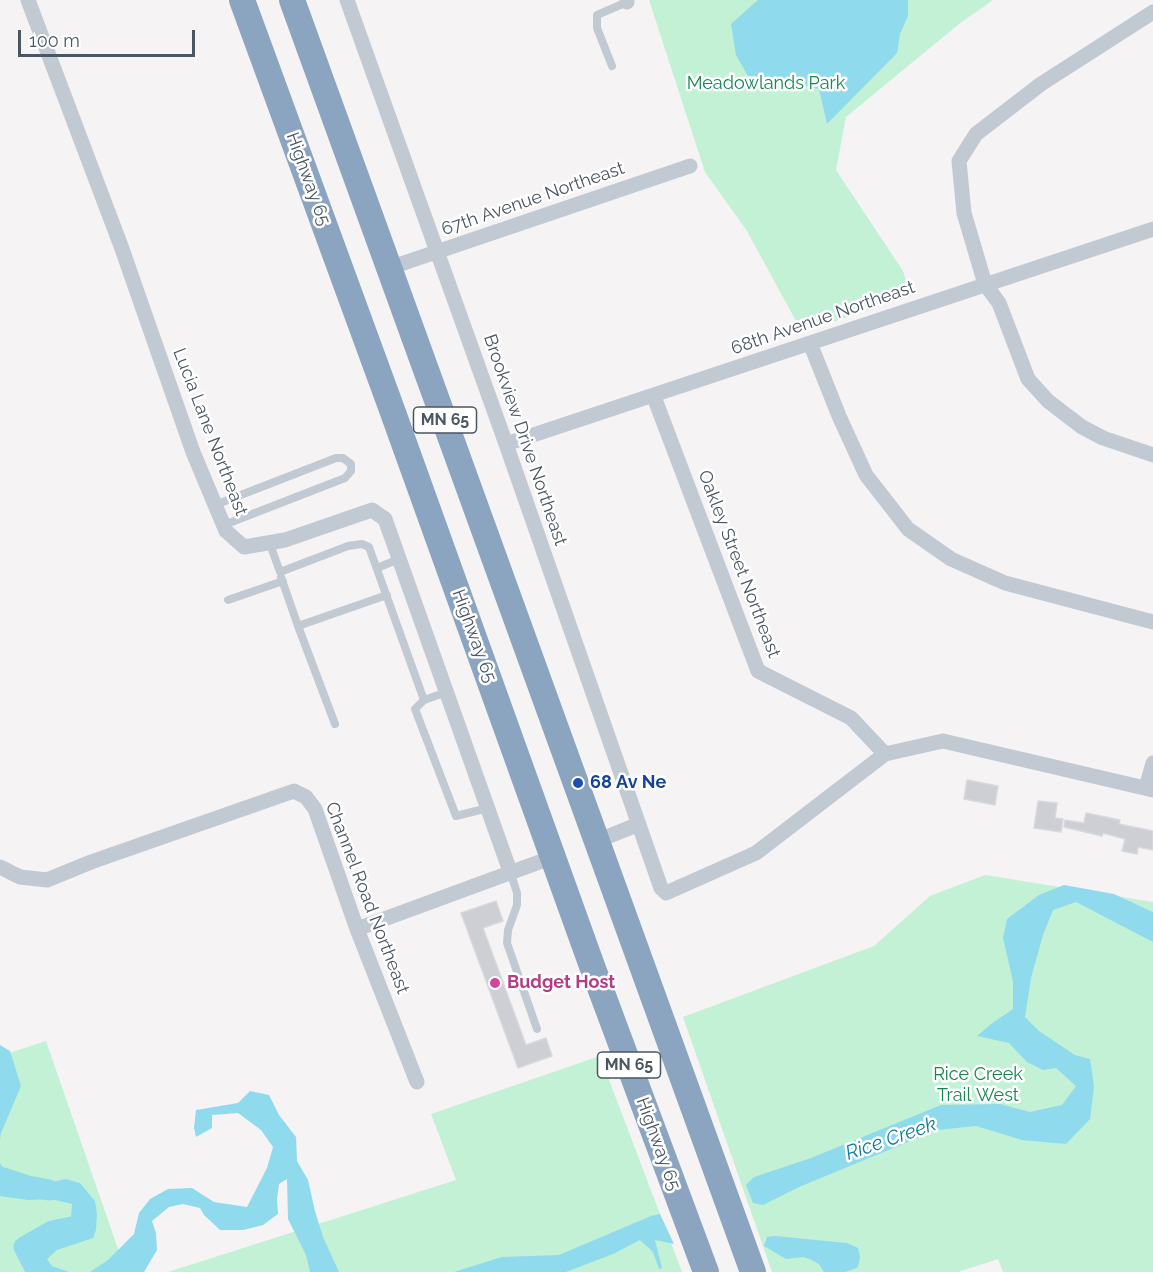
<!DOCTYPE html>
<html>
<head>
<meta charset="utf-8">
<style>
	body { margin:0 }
	#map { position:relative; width:1153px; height:1272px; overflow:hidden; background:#f5f3f3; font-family:Raleway,sans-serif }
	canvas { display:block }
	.scale { position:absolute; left:18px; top:30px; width:177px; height:27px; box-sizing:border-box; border:3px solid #4a5661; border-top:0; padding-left:8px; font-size:18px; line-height:21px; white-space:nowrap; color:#4a5661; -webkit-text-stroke:4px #fff; paint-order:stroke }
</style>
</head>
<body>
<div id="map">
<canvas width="1153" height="1272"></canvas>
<div class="scale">100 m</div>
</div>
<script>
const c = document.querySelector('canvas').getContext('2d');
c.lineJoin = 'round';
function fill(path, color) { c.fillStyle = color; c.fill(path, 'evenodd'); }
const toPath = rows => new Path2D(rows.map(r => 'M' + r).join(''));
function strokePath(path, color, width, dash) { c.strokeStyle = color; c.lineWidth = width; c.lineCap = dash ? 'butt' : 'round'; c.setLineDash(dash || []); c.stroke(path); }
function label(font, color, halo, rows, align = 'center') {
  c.font = font + ' Raleway,sans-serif'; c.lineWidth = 5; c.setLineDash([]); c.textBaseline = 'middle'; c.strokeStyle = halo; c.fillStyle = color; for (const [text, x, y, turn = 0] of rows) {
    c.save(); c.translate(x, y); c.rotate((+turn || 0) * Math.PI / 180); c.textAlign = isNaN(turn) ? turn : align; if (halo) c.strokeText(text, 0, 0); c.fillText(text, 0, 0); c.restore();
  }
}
fill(toPath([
	[649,0,993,0,959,24,846,117,836,170,903,271,911,296,802,332,747,231,705,172],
	[985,875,1153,902,1153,1272,1003,1272,998,1259,958,1272,772,1272,683,1017,874,946,930,896],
	[46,1041,126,1272,0,1272,0,1056],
	[600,1056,682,1272,168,1272,456,1180,431,1114]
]), '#c3f1d5');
fill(toPath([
	[758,0,908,0,908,16,900,34,897,53,827,124,819,89,767,77,748,76,736,55,731,24],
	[1064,885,1114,894,1153,912,1153,942,1076,902,1053,910,1043,935,1031,978,1025,1017,1039,1031,1075,1055,1090,1059,1094,1086,1090,1119,1066,1144,1022,1140,976,1126,937,1130,799,1187,763,1205,753,1203,746,1185,754,1177,811,1158,941,1105,1000,1104,1030,1112,1062,1105,1076,1086,1056,1068,1043,1070,1027,1062,1009,1043,977,1036,991,1024,1013,1009,1013,981,1003,938,1007,919,1039,895],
	[0,1045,10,1051,21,1086,1,1133,0,1140],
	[250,1091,269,1095,279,1115,296,1137,297,1161,308,1180,315,1211,323,1237,339,1272,310,1272,306,1255,288,1219,287,1179,279,1184,277,1199,278,1214,263,1225,243,1230,220,1230,204,1215,200,1208,183,1204,169,1207,152,1221,156,1233,157,1250,144,1272,90,1272,108,1260,134,1234,139,1213,150,1199,168,1189,192,1188,214,1202,247,1207,267,1168,273,1147,261,1130,238,1113,212,1115,212,1128,196,1137,194,1128,196,1110,238,1103],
	[0,1163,10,1180,22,1184,38,1185,66,1179,80,1183,95,1201,97,1214,96,1230,93,1238,57,1250,47,1259,52,1266,69,1272,29,1272,25,1267,19,1249,24,1240,37,1233,54,1233,71,1218,72,1204,51,1199,28,1200,0,1196],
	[660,1214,674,1244,655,1240,662,1268,659,1269,653,1252,640,1240,613,1254,566,1272,454,1272,502,1257,559,1255,651,1216],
	[775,1236,847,1243,858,1248,860,1256,859,1263,857,1268,845,1272,824,1272,819,1264,810,1259,803,1257,786,1259,764,1246,767,1237]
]), '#90daee');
strokePath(toPath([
	[0,1177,28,1186,49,1190],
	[37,1272,24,1247,52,1231,77,1226,83,1219]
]), '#90daee', 21);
const building = toPath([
	[967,780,998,786,995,805,964,799,967,780],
	[1038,801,1057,803,1055,818,1063,819,1061,832,1034,828,1038,801],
	[1086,813,1120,820,1119,824,1153,831,1153,850,1138,847,1137,854,1122,851,1125,839,1103,833,1102,836,1064,827,1065,820,1084,823,1086,813],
	[496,901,503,921,483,928,526,1045,546,1038,552,1056,518,1068,461,913,496,901]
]);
fill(building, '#cdcfd5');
strokePath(building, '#d7d9de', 1.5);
strokePath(toPath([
	[612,66,597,28,597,15,627,2],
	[215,505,336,458,343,458,351,464,351,471,345,478,224,525],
	[270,544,280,572,348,546,362,544,369,547,424,700],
	[377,568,399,559],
	[281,577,298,626],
	[228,600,283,581],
	[447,692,424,700,415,709,456,816,488,808],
	[335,724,298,626,387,595],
	[511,874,517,893,517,905,508,930,507,943,537,1029]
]), '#c1cad2', 8);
strokePath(toPath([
	[28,0,121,246,193,452,226,531,244,547,285,540,372,510,385,519,511,874],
	[347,0,506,444,661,888,666,893,756,853,885,754,943,741,1153,790],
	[627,0,627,2],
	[1153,12,1041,84,976,134,959,161,964,213,985,284,999,303,1028,379,1048,401,1082,427,1103,438,1153,455],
	[389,268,690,166],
	[810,343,839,416,866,475,908,529,951,559,1005,583,1153,622],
	[654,397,758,671,851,718,885,754],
	[506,444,1153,229],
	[1146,788,1153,763],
	[597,841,639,824],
	[0,867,20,877,47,880,91,862,294,791,306,797,315,809,357,929,417,1082],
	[357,929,553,857]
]), '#c1cad2', 15);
strokePath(toPath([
	[242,0,391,407,592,966,706,1272],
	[292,0,753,1272]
]), '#8ba5c1', 26);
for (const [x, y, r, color] of [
	[578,783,6,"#1a4fb4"],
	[495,983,6,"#d1479c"]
]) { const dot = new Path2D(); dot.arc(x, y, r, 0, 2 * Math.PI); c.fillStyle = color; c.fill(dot); strokePath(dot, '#fff', 2); }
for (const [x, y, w] of [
	[445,420,63],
	[629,1065,63]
]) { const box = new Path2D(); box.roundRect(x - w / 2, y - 13, w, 26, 4.5); c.fillStyle = '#fff'; c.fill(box); strokePath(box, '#4a5661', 1.5); }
label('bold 16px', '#4a5661', null, [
	["MN 65",445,420],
	["MN 65",629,1065]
]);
label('18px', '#17864f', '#fff', [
	["Meadowlands Park",766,84],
	["Rice Creek",978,1075],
	["Trail West",978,1096]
]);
label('18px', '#4a5661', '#fff', [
	["Highway 65",308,179,70],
	["67th Avenue Northeast",533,199,-19],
	["68th Avenue Northeast",823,318,-19],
	["Lucia Lane Northeast",210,432,69],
	["Brookview Drive Northeast",525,440,71],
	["Oakley Street Northeast",739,564,69],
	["Highway 65",474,636,70],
	["Channel Road Northeast",367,898,69],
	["Highway 65",658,1144,70]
]);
label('bold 18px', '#164399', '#fff', [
	["68 Av Ne",590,783]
], 'left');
label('bold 18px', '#b23c85', '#fff', [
	["Budget Host",507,983]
], 'left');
label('italic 20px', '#0c7c9b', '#fff', [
	["Rice Creek",891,1139,-19]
]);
</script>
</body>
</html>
